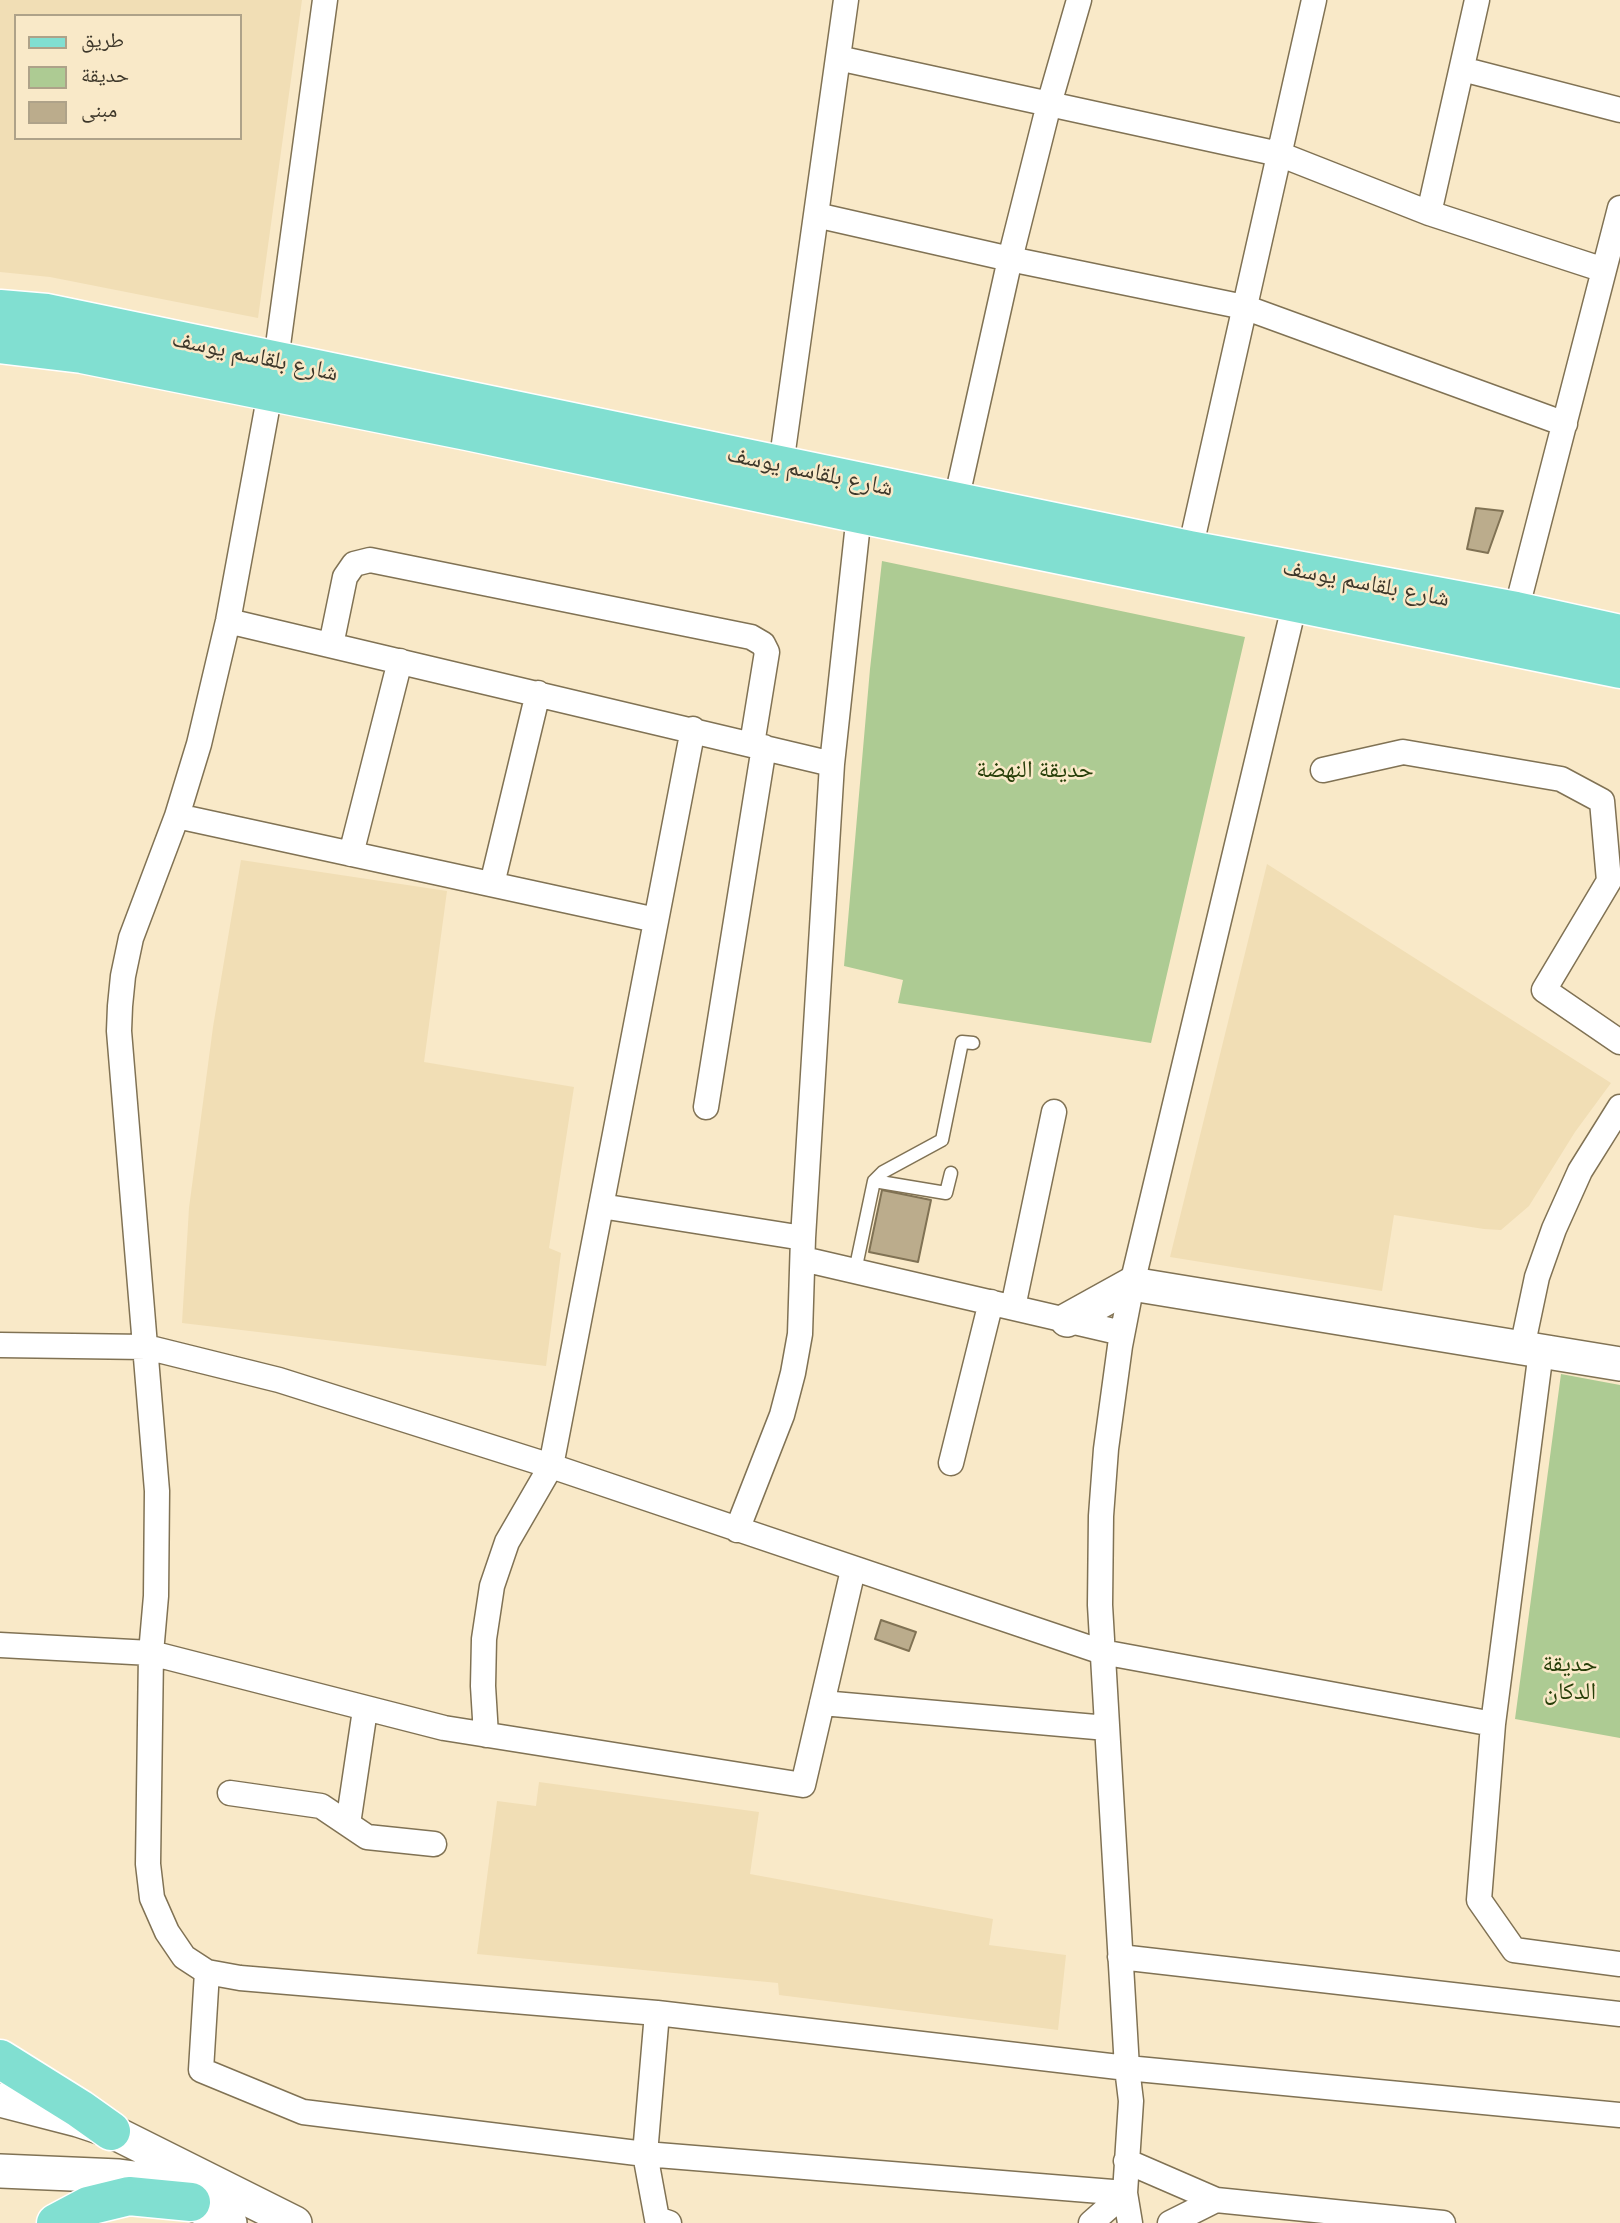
<!DOCTYPE html>
<html>
<head>
<meta charset="utf-8">
<style>
	body { margin:0 }
	#map { position:relative; width:1620px; height:2223px; overflow:hidden; background:#f9e9c8; font-family:Mulish,"Noto Naskh Arabic",sans-serif }
	canvas { display:block }
	.legend { position:absolute; left:14px; top:14px; width:228px; height:126px; box-sizing:border-box; background:#f9e9c8; border:2px solid #aea289; margin:0; padding:9px 12px; list-style:none; font-size:21px; color:#3d372a }
	.legend li { display:flex; align-items:center; gap:14px; height:35px }
	.legend b { width:35px; border:2px solid #aea289 }
</style>
</head>
<body>
<div id="map">
<canvas width="1620" height="2223"></canvas>
<ul class="legend">
<li><b style="height:9px;background:#81dfd1"></b>طريق</li>
<li><b style="height:19px;background:#adcb93"></b>حديقة</li>
<li><b style="height:19px;background:#bbac8c"></b>مبنى</li>
</ul>
</div>
<script>
const c = document.querySelector('canvas').getContext('2d');
c.lineJoin = 'round';
function fill(path, color) { c.fillStyle = color; c.fill(path, 'evenodd'); }
const toPath = rows => new Path2D(rows.map(r => 'M' + r).join(''));
function strokePath(path, color, width, dash) { c.strokeStyle = color; c.lineWidth = width; c.lineCap = dash ? 'butt' : 'round'; c.setLineDash(dash || []); c.stroke(path); }
function label(font, color, halo, rows, align = 'center') {
  c.font = font + ' Mulish,"Noto Naskh Arabic",sans-serif'; c.lineWidth = 5; c.setLineDash([]); c.textBaseline = 'middle'; c.strokeStyle = halo; c.fillStyle = color; for (const [text, x, y, turn = 0] of rows) {
    c.save(); c.translate(x, y); c.rotate((+turn || 0) * Math.PI / 180); c.textAlign = isNaN(turn) ? turn : align; if (halo) c.strokeText(text, 0, 0); c.fillText(text, 0, 0); c.restore();
  }
}
fill(toPath([
	[0,0,302,0,258,318,50,277,0,272],
	[16,16,240,16,240,138,16,138],
	[241,860,447,891,424,1062,574,1087,549,1248,561,1253,546,1366,182,1323,189,1208,213,1027],
	[1267,864,1611,1083,1575,1132,1529,1206,1501,1230,1484,1229,1394,1215,1382,1291,1170,1257],
	[539,1782,759,1812,750,1874,993,1919,989,1945,1066,1955,1058,2030,779,1995,778,1983,477,1954,497,1801,536,1806]
]), '#f1deb5');
fill(toPath([
	[882,561,1245,637,1151,1043,898,1003,903,980,844,966,870,669],
	[1561,1374,1620,1385,1620,1738,1515,1719]
]), '#adcb93');
const building = toPath([
	[1476,508,1503,511,1488,553,1467,549,1476,508],
	[882,1190,931,1200,918,1262,869,1252,882,1190],
	[881,1620,916,1632,909,1651,875,1639,881,1620]
]);
fill(building, '#bbac8c');
strokePath(building, '#807254', 2);
const lane = toPath([
	[874,1181,883,1172,942,1140,962,1042,973,1043],
	[855,1271,874,1181,946,1193,951,1173]
]);
const street = toPath([
	[325,0,276,360,228,621,199,744,177,816,131,938,123,976,120,1006,119,1031,157,1491,156,1596,151,1653,148,1864,152,1898,167,1932,184,1957,207,1972,240,1978,657,2013,1127,2068,1620,2115],
	[838,58,1279,154,1429,213,1604,270],
	[1462,69,1620,110],
	[1429,213,1477,0],
	[816,215,1010,259,1244,307,1565,424],
	[781,465,846,0],
	[956,501,1010,259,1049,104,1079,0],
	[1190,550,1314,0],
	[1516,611,1620,208],
	[228,621,832,764],
	[331,645,345,577,354,564,370,560,751,637,763,644,767,652,752,744],
	[1323,770,1403,752,1561,779,1602,801,1609,881,1544,990,1620,1042],
	[177,816,656,920],
	[351,854,400,661],
	[492,884,538,693],
	[706,1107,764,747],
	[601,1206,803,1238],
	[803,1259,1122,1333],
	[1013,1307,1054,1112],
	[0,1345,146,1347,279,1380,551,1466,1102,1652,1493,1724],
	[1522,1348,1537,1277,1554,1229,1580,1171,1620,1107],
	[1541,1351,1493,1724,1479,1900,1514,1950,1620,1964],
	[951,1463,991,1302],
	[737,1530,782,1415,793,1373,800,1334,803,1238,832,764,859,514],
	[0,1645,151,1653,444,1728,803,1785,853,1570],
	[822,1703,1107,1728],
	[486,1735,483,1686,484,1639,492,1586,507,1542,551,1466,693,729],
	[230,1793,321,1806,367,1837,434,1844],
	[348,1824,365,1710],
	[1120,1957,1620,2014],
	[207,1972,201,2070,303,2112,645,2154,1125,2193],
	[657,2013,645,2154,657,2219,669,2223],
	[1126,2161,1216,2200],
	[1091,2223,1125,2193],
	[1130,2223,1125,2193,1131,2101,1127,2068,1100,1605,1101,1516,1106,1449,1120,1346,1132,1284,1295,602],
	[1170,2223,1216,2200,1443,2223]
]);
const secondary = toPath([
	[1067,1320,1132,1284,1620,1364],
	[0,2100,78,2120,111,2131,295,2223],
	[0,2171,119,2176,142,2179,155,2184,230,2223]
]);
const primary = toPath([
	[0,309,47,313,1190,550,1516,611,1620,634],
	[0,344,82,354,467,431,859,514,1620,669],
	[0,2059,80,2109,111,2131],
	[56,2223,88,2206,129,2196,191,2202]
]);
strokePath(lane, '#807254', 15);
strokePath(street, '#807254', 27);
strokePath(secondary, '#807254', 36);
strokePath(primary, '#fff', 41);
strokePath(lane, '#fff', 12);
strokePath(street, '#fff', 24);
strokePath(secondary, '#fff', 33);
strokePath(primary, '#81dfd1', 38);
label('24px', '#3d372a', '#f9e9c8', [
	["شارع بلقاسم يوسف",255,356,12],
	["شارع بلقاسم يوسف",810,471,12],
	["شارع بلقاسم يوسف",1366,583,11]
]);
label('24px', '#263e08', '#f9e9c8', [
	["حديقة النهضة",1035,770],
	["حديقة",1570,1664],
	["الدكان",1570,1692]
]);
</script>
</body>
</html>
